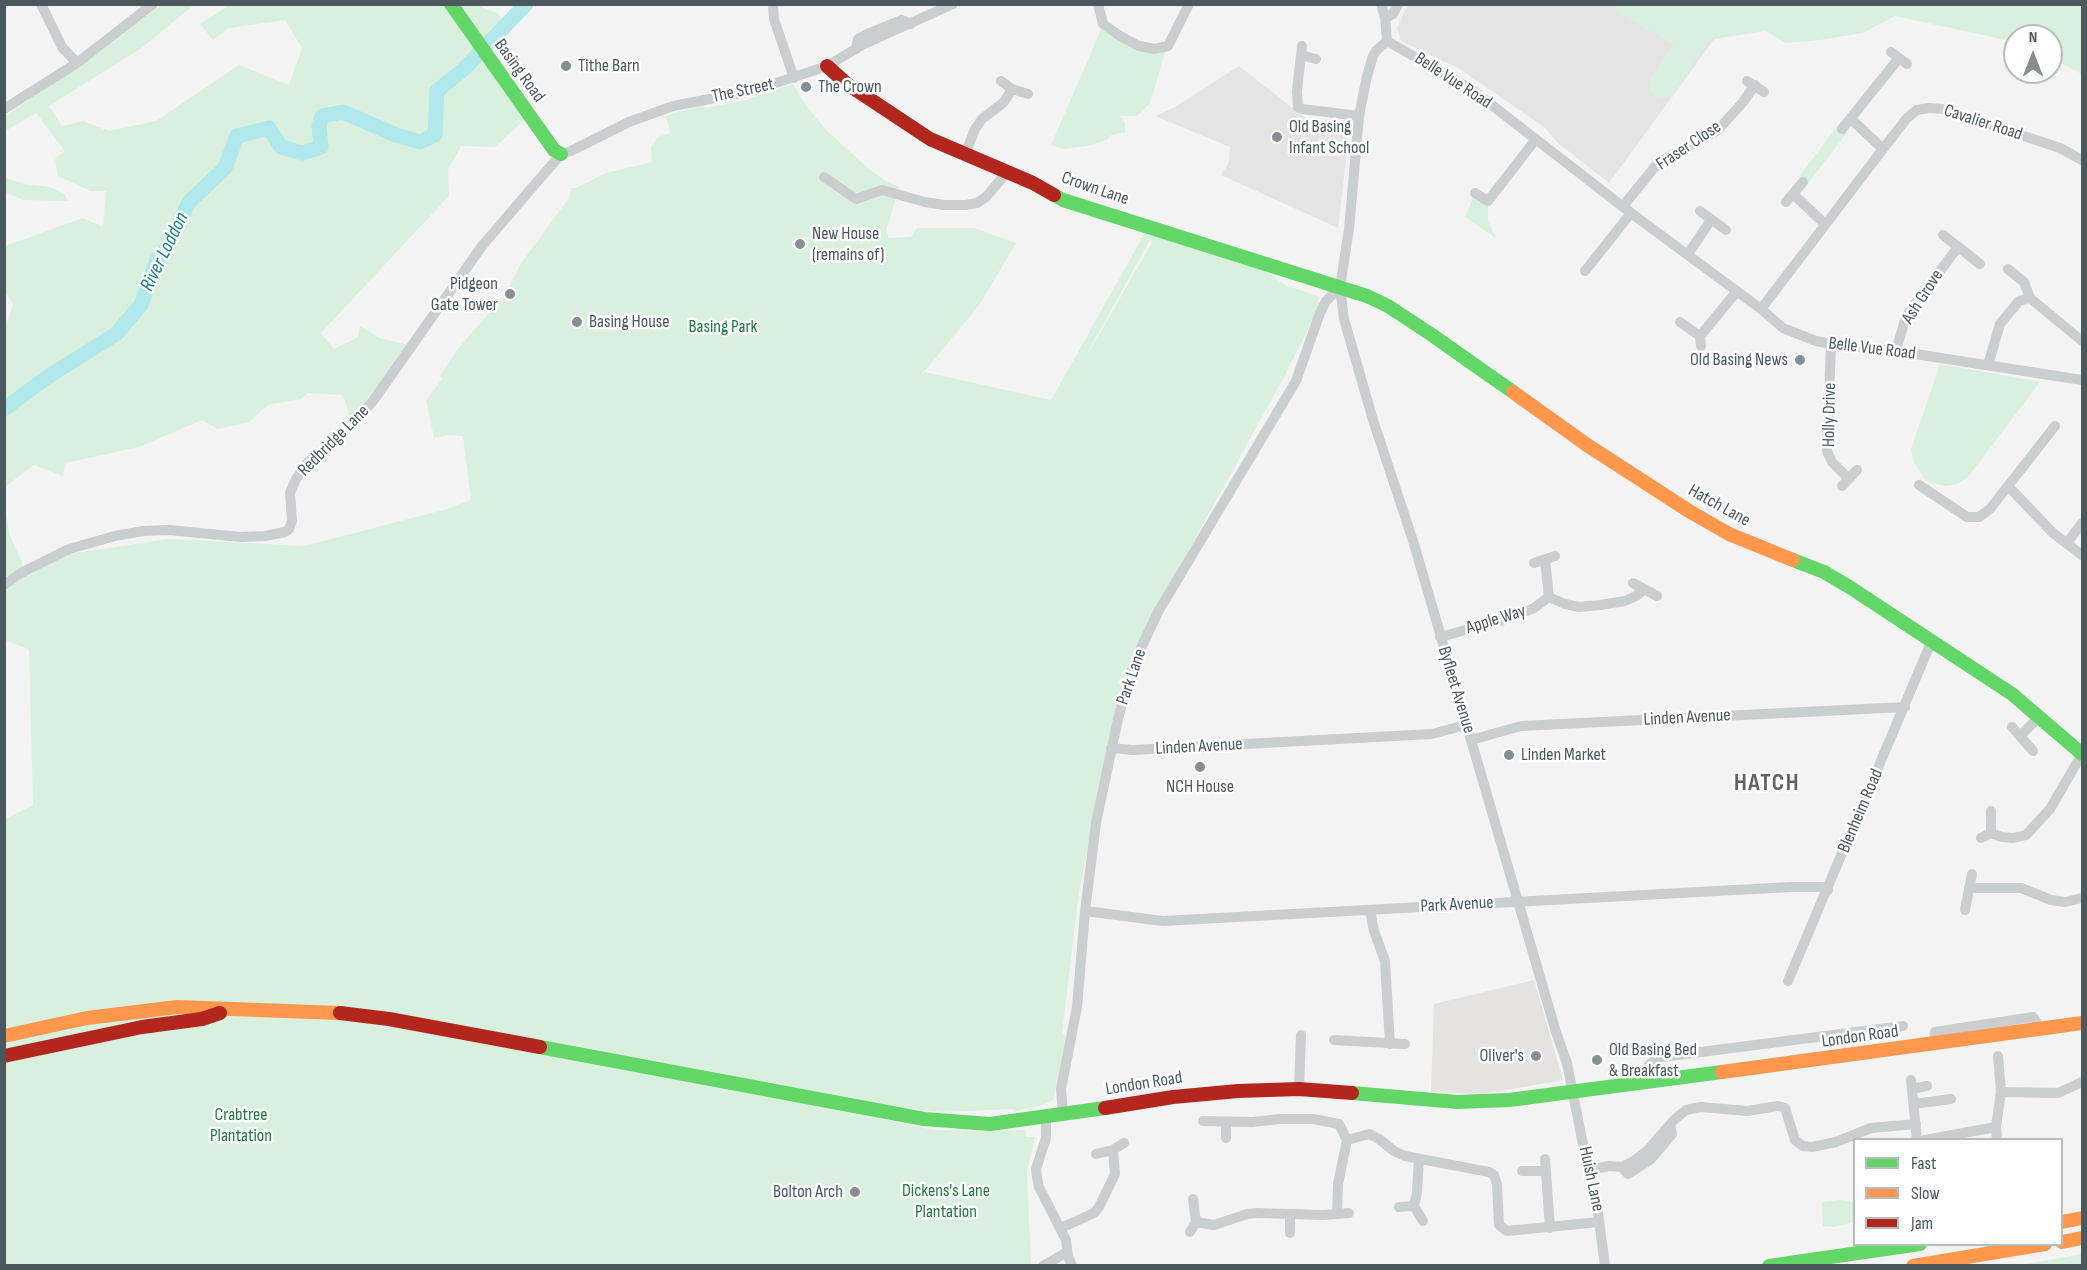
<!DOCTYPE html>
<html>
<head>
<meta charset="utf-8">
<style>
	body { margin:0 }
	#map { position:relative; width:2087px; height:1270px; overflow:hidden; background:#f3f3f3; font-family:"Sofia Sans Condensed",sans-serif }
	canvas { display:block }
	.frame { position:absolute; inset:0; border:6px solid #4b585e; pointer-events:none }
	.legend { position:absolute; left:1853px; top:1138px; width:210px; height:108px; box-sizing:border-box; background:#fff; border:2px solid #b7bcbf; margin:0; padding:8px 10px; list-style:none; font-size:18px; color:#4b585e }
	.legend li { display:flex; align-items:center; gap:12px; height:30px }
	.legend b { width:30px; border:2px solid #b7bcbf }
	.north { position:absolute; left:2003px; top:24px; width:60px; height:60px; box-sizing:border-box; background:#fff; border:2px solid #b7bcbf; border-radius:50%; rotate:0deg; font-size:16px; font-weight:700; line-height:24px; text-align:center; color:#4b585e }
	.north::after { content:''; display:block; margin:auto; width:21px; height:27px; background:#868e92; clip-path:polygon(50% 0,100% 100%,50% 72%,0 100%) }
</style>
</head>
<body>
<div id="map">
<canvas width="2087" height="1270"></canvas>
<div class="frame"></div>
<ul class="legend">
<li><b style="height:8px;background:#63d668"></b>Fast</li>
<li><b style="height:8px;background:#ff974d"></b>Slow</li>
<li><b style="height:8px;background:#b3261e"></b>Jam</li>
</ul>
<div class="north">N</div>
</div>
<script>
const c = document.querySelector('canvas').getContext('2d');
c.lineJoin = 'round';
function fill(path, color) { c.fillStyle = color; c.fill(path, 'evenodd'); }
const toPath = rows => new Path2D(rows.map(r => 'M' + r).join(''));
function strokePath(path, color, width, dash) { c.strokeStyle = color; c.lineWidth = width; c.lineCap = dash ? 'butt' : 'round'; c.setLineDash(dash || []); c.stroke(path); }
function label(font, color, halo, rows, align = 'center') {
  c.font = font + ' "Sofia Sans Condensed",sans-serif'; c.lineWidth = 5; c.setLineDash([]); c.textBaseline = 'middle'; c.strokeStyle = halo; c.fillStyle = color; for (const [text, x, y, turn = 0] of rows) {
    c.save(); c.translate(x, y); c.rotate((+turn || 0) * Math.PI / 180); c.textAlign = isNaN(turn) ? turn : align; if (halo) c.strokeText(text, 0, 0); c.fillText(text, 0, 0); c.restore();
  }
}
fill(toPath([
	[1534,980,1563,1080,1483,1094,1431,1092,1434,1004]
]), '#e4e3e1');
fill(toPath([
	[1623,4,1715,38,1609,183,1558,143,1544,127,1460,69,1401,41,1397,28,1408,5],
	[1239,66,1308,120,1350,126,1338,228,1221,175,1229,162,1230,147,1155,116,1175,107]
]), '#e5e4e4');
fill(toPath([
	[482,4,481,7,499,14,504,23,484,45,464,33,524,120,495,147,461,146,448,170,449,196,321,333,334,349,358,337,360,326,379,338,413,346,373,401,350,417,343,395,308,393,301,399,268,405,249,422,218,429,202,420,139,447,65,463,63,476,34,465,5,487,5,328,13,304,5,292,5,246,83,218,103,227,106,191,91,191,58,176,55,159,65,151,36,113,5,131,5,116,96,54,161,5,194,5,143,47,49,106,62,126,83,121,109,131,156,121,239,65,289,85,302,48,285,20,229,28,213,40,200,24,230,5],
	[1613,5,2082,5,2082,74,2051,59,2051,36,2015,36,2015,42,1895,16,1863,33,1820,40,1786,43,1765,31,1708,40,1672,98,1655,98,1649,86,1649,81,1674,44,1618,13],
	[1103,25,1119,37,1167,46,1150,103,1137,116,1121,116,1125,123,1125,132,1109,136,1108,139,1088,146,1063,149,1051,145],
	[793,84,805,104,825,129,869,169,886,181,899,187,886,231,889,238,911,237,917,228,974,228,1016,243,980,304,918,379,925,372,1051,400,1146,231,1261,268,1285,285,1320,297,1316,313,1284,377,1163,597,1106,758,1079,892,1062,1033,1067,1038,1053,1100,1040,1106,1015,1111,1014,1109,943,1112,869,1105,864,1115,934,1130,995,1131,1025,1130,1026,1137,1035,1137,1027,1171,1031,1265,5,1265,5,819,33,805,29,649,5,640,4,499,9,533,28,576,69,554,168,539,304,546,447,509,471,500,463,436,448,435,434,438,426,400,443,378,440,376,457,350,503,297,503,289,508,288,522,262,569,198,571,188,576,188,606,173,652,162,651,147,658,137,670,133,666,116,704,104,705,108,746,100],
	[1150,240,1153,241,1088,353,1088,352],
	[1838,125,1846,134,1806,186,1799,177],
	[4,177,24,184,50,187,64,194,68,201,23,200,5,192],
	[1475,193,1488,200,1488,221,1496,238,1465,217],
	[1940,364,2040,382,1968,477,1957,484,1946,486,1929,482,1924,478,1913,460,1911,449],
	[1840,1200,1854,1202,1854,1222,1834,1227,1823,1226,1822,1203,1823,1202],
	[2082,1254,2082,1265,2021,1265]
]), '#d9f0df');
strokePath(toPath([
	[4,409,49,376,116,334,141,305,157,260,166,249,189,202,225,168,237,136,269,128,281,147,302,153,321,147,319,126,322,116,343,112,396,135,420,142,435,135,437,91,465,68,526,4]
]), '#b0e8eb', 15);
strokePath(toPath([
	[41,4,62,47,77,63],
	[773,4,774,19,794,78],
	[1098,4,1103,24,1120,36,1139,46,1154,49,1168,46,1189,4],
	[1381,4,1385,18,1387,41],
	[1385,18,1393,14,1398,4],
	[1387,41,1376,51,1373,56,1367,76,1359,116,1349,229,1340,287,1344,319,1373,420,1414,544,1556,1032,1567,1063,1588,1170,1597,1205,1605,1266],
	[1387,41,1471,89,1631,213,1761,309,1783,328,1816,341,1831,344,1896,351,2082,380],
	[1302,46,1297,91,1298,107,1302,109,1359,116],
	[856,49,858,39,865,35,902,20,911,24],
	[1891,52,1907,64],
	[1301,55,1316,59],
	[1001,81,1012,89,1028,94],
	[1747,81,1764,92],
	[4,109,77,63,153,4],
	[1851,119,1883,149],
	[1842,129,1899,58],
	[965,155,975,129,982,119,1004,102,1012,89],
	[824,177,856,199,882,190,925,202,944,205,966,205,977,203,986,197,1007,172],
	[1475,193,1488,201,1536,139],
	[1793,194,1825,224],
	[1786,202,1803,182],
	[1623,206,1658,163,1718,130,1743,102,1755,85],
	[1700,211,1726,230],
	[1943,235,1980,264],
	[1688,254,1711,220],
	[2008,269,2024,282,2030,298,2082,341],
	[1585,271,1631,213],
	[1761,309,1883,149,1907,118,1917,110,1929,108,1943,109,2060,148,2082,160],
	[1680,322,1700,336,1701,346],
	[1700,336,1737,291],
	[1831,344,1827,451,1832,462,1848,478],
	[1896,351,1904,323,1909,312,1958,247],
	[1988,365,2000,324,2019,301,2030,298],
	[1919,485,1967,517,1979,517,1990,509,2055,426],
	[1842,486,1857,470],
	[2008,486,2053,533,2082,555],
	[2067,543,2082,523],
	[1545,560,1549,597],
	[1534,563,1555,556],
	[1633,583,1657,596],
	[4,585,21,573,69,549,115,536,143,531,169,530,241,537,265,536,285,532,289,529,292,521,290,493,296,479,307,463,351,426,373,401,482,246,561,154,571,151,629,122,673,106,752,91,827,66,862,45,953,4],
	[1440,637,1510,618,1534,608,1549,597,1565,604,1579,607,1600,605,1625,601,1636,596,1645,589],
	[2012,727,2033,751],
	[2020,736,2039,717],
	[1471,740,1521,726,1905,707],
	[1111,748,1133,750,1432,734,1466,725],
	[1991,811,1991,833],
	[1981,838,1991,833,2002,837,2013,838,2026,835,2050,809,2082,754],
	[1969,888,2021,888,2051,900,2065,902,2082,898],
	[1370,910,1374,931,1385,961,1390,1044],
	[1965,910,1972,874],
	[1085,911,1163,921,1791,887,1822,887,1828,890],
	[1788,981,1932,640],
	[1334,1040,1405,1044],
	[1933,1045,1935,1032,2033,1017,2041,1029],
	[1911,1080,1917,1140],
	[1642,1082,1645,1069,1653,1061,1662,1057,1903,1026],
	[1299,1089,1301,1035],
	[1912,1089,1927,1086],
	[2001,1092,2058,1093,2082,1082],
	[1914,1104,1951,1099],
	[1063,1115,1061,1089,1077,1007,1085,911,1096,823,1118,719,1130,675,1142,646,1158,612,1296,381,1320,313,1326,301,1340,287],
	[1046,1117,1046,1138,1036,1169,1037,1177,1039,1187,1066,1240,1068,1256,1072,1266],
	[1203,1121,1252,1122,1280,1119,1313,1119,1339,1124,1347,1140,1338,1184,1337,1213],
	[1226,1122,1226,1138],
	[1347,1140,1369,1134,1379,1139,1394,1151,1405,1156,1489,1172,1494,1175,1497,1184,1499,1225,1507,1231,1599,1222],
	[1925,1140,1996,1127],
	[1997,1140,1996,1127,2001,1092,1998,1056],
	[1096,1154,1113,1150,1124,1143],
	[1545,1159,1550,1228],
	[1622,1167,1628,1174,1651,1159,1672,1134,1670,1125],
	[1588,1170,1609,1166,1622,1167,1634,1161,1647,1151,1674,1120,1686,1110,1701,1107,1747,1111,1778,1106,1785,1108,1795,1140,1803,1146,1812,1147,1836,1142,1871,1128,1916,1124],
	[1522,1171,1546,1171],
	[1414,1206,1417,1192,1419,1159],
	[1399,1207,1414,1206,1423,1221],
	[1290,1214,1290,1233],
	[1196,1222,1214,1225,1247,1214,1257,1213,1323,1215,1349,1213],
	[1061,1228,1094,1213,1099,1207,1115,1174,1113,1150],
	[1190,1232,1196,1222,1193,1199],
	[1043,1266,1067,1252]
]), '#cbcece', 10);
strokePath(toPath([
	[451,4,554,150,561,154],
	[1054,195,1063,200,1367,296,1388,306,1432,335,1513,392],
	[1793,560,1824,572,1851,588,2012,694,2082,754],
	[540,1047,924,1119,990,1124,1105,1108],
	[1352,1093,1457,1102,1509,1100,1722,1072],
	[1769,1266,1920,1244]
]), '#63d668', 14);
strokePath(toPath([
	[1513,392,1587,445,1689,511,1729,534,1793,560],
	[4,1036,87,1018,177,1007,340,1013],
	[1722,1072,2082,1023],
	[2062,1222,2082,1218],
	[2062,1242,2082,1238],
	[1913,1266,2045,1244]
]), '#ff974d', 14);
strokePath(toPath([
	[827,66,847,84,930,139,1033,183,1054,195],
	[340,1013,389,1019,540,1047],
	[4,1056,142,1027,202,1019,220,1013],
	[1105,1108,1173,1097,1238,1091,1299,1089,1352,1093]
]), '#b3261e', 14);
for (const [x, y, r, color] of [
	[566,66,6,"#868e92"],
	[806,87,6,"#868e92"],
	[1277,137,6,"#868e92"],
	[800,244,6,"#868e92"],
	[510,294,6,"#868e92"],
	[577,322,6,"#868e92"],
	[1800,360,6,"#868e92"],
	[1509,755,6,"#868e92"],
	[1200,767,6,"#868e92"],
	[1536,1056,6,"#868e92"],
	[1597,1060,6,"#868e92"],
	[855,1192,6,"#868e92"]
]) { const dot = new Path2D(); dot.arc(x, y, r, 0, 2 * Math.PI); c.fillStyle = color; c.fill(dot); strokePath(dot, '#fff', 2); }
label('18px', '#4b585e', '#fff', [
	["Tithe Barn",578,66],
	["The Crown",818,87],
	["Old Basing",1289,127],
	["Infant School",1289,148],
	["New House",812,234],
	["(remains of)",812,255],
	["Pidgeon",498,284,"right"],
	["Gate Tower",498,305,"right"],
	["Basing House",589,322],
	["Old Basing News",1788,360,"right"],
	["Linden Market",1521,755],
	["NCH House",1200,787,"center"],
	["Old Basing Bed",1609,1050],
	["& Breakfast",1609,1071],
	["Oliver's",1524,1056,"right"],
	["Bolton Arch",843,1192,"right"]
], 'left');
label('18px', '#4b585e', '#fff', [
	["Basing Road",519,71,54],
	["Belle Vue Road",1453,81,33],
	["The Street",743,91,-12],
	["Cavalier Road",1983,123,18],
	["Fraser Close",1689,146,-34],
	["Crown Lane",1095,189,19],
	["Ash Grove",1923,297,-57],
	["Belle Vue Road",1872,349,7],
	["Holly Drive",1830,415,-89],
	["Redbridge Lane",334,441,-45],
	["Hatch Lane",1719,506,29],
	["Apple Way",1496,620,-17],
	["Park Lane",1132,677,-71],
	["Byfleet Avenue",1456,690,73],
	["Linden Avenue",1687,718,-3],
	["Linden Avenue",1199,747,-3],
	["Blenheim Road",1861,811,-67],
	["Park Avenue",1457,905,-3],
	["London Road",1860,1037,-8],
	["London Road",1144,1084,-9],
	["Huish Lane",1591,1179,78]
]);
label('18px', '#1e7d3f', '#fff', [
	["Basing Park",723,327],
	["Crabtree",241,1115],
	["Plantation",241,1136],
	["Dickens's Lane",946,1191],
	["Plantation",946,1212]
]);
label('italic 20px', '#148289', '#fff', [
	["River Loddon",165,252,-64]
]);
c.letterSpacing = '1.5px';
label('bold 24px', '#5f6366', '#fff', [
	["HATCH",1767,784]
]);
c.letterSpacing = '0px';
</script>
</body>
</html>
